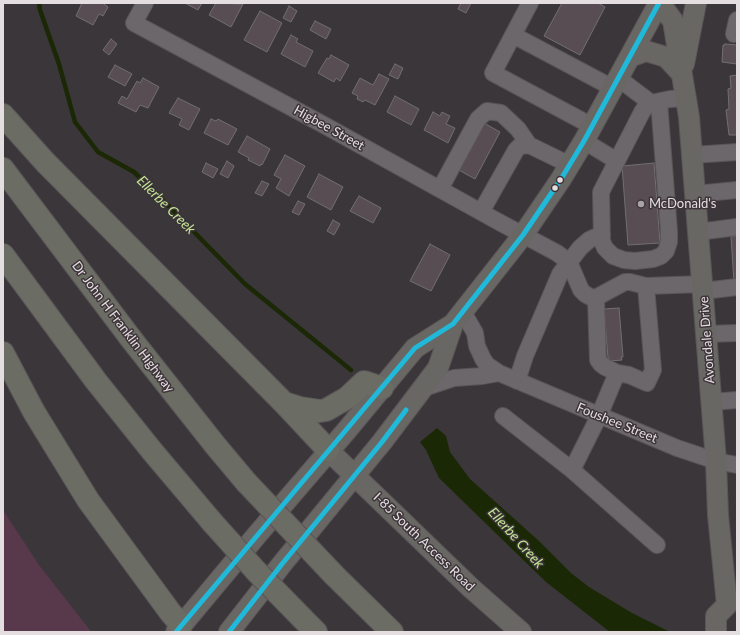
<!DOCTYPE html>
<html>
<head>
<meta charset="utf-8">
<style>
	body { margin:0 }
	#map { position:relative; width:740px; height:635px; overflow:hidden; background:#3b3639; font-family:Lato,sans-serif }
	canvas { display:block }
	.frame { position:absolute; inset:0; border:4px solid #e4dee1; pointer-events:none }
</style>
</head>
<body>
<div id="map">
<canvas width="740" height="635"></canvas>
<div class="frame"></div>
</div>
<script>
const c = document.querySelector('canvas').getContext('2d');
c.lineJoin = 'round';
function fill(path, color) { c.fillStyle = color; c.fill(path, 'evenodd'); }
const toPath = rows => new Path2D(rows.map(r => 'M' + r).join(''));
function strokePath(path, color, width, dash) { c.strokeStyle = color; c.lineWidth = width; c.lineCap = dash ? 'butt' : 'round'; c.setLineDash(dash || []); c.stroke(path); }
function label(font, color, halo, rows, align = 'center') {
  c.font = font + ' Lato,sans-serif'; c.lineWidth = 3; c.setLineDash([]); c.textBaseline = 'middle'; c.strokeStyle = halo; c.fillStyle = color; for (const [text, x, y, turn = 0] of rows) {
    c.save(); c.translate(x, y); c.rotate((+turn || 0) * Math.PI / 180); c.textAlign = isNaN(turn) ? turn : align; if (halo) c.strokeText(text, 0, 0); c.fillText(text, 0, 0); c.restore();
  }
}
fill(toPath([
	[3,510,39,565,90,630,90,632,3,632]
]), '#58384b');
fill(toPath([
	[437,428,446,436,450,452,470,479,539,541,571,573,589,587,632,613,670,632,610,632,546,582,439,478,426,450,420,442]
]), '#1b2805');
strokePath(toPath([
	[39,3,40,10,59,64,75,122,98,152,134,172,153,190,245,284,351,370]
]), '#1b2805', 4.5);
const building = toPath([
	[82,3,104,3,104,4,108,7,103,16,99,14,93,25,76,16,82,3],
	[185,3,202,3,198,10,185,3],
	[216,3,243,4,231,27,209,15,216,3],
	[461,3,471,3,466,13,458,9,461,3],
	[562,3,598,3,605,7,580,55,544,36,562,3],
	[289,6,297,11,291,22,283,18,289,6],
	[260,11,282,23,267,52,244,40,260,11],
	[315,21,331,29,326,39,310,30,315,21],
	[291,35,298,39,296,42,313,51,305,67,281,54,291,35],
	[111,39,117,44,109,55,103,50,111,39],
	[725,44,737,45,737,64,722,62,723,45,725,45,725,44],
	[331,55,349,65,340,81,336,78,334,82,318,73,327,58,329,59,331,55],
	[395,64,403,68,398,79,389,75,395,64],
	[115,65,132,74,125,86,108,77,115,65],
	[379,74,389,79,375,105,365,100,363,102,357,99,358,96,352,93,360,78,373,85,379,74],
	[737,75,737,135,729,135,726,110,729,109,728,89,731,88,730,76,737,75],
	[143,78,159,87,148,108,140,105,136,112,118,103,122,96,127,99,137,81,140,83,143,78],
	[395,96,419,109,411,125,387,112,395,96],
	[178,98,200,109,189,130,179,125,182,119,169,113,178,98],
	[433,112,440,116,442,112,450,116,446,124,455,128,448,143,424,130,433,112],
	[211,119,216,121,218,119,237,129,228,145,204,133,211,119],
	[482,122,500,132,475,179,457,169,482,122],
	[247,136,270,149,262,165,261,164,260,166,248,160,249,158,238,152,247,136],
	[285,155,305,166,289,196,276,188,281,179,274,175,285,155],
	[227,161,234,166,228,178,220,174,227,161],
	[206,163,218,169,213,178,202,172,206,163],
	[654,163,660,243,628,245,622,166,654,163],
	[319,174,343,187,331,210,307,197,319,174],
	[262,181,269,184,262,196,255,193,262,181],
	[359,196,381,208,373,223,350,211,359,196],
	[298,201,305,204,299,215,292,212,298,201],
	[333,220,340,224,334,235,327,231,333,220],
	[731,236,737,236,737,282,734,282,731,236],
	[430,244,450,255,431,291,410,281,430,244],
	[619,308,623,357,621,357,622,360,610,361,609,358,608,358,604,309,619,308]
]);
fill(building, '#594d54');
strokePath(building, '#716e70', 1);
const minor = toPath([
	[145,3,134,23,324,125,499,222,557,253,569,262,581,290,585,294,596,300],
	[530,3,493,73,592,126],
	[734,34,737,20],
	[513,35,613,88],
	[618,78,651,103],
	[659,102,669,231,669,242,666,251,661,256,653,259,635,261,624,260,613,256,605,248,602,241,601,192,642,112,647,105,651,103,670,99,686,98],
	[584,141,617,161],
	[692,155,737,152],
	[440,189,478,119,487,111,501,113,518,129,529,145,570,165],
	[695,194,737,190],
	[481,212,516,150,520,146,529,145],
	[698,232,737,227],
	[646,286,653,370,647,383,629,375,617,373,605,367,601,364,598,360,596,300,599,296,625,282,630,282,646,286,703,284],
	[703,291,737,287],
	[463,312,475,333,477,346,483,359,487,365,499,373,677,448,716,461,737,465],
	[706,334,737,333],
	[517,381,525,356,560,274,580,248,589,240,602,234],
	[421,389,454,378,482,376,499,373],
	[711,402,737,400],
	[503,416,572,470,599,416,617,373],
	[572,470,657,545]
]);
const major = toPath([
	[660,3,673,21,689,117,716,461,718,515,727,605],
	[630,57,646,51,666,57,682,74],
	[684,64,696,3],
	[328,450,471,588,521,632],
	[176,632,256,536,347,430,415,348,453,324,523,235,561,179,584,141,659,3],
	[229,632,282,564,382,442,438,368,453,324],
	[716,632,716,616,727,605]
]);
const highway = toPath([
	[3,115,45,162,284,403,328,450],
	[3,169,132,340,215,445,246,482],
	[3,255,96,381,152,451,212,522],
	[3,353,34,412,88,500,170,612,181,625],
	[284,403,300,408,320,411,326,410,347,398,364,382,382,388],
	[334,575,392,632],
	[303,619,316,632]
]);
strokePath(minor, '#595457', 18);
strokePath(major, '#595457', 22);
strokePath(highway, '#595457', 24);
strokePath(minor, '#6c676a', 16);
strokePath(major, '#686764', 20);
strokePath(highway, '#6b6c64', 22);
const highwayBridge = toPath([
	[246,482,334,575],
	[212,522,256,571,303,619]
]);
strokePath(highwayBridge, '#595457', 24, []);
strokePath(highwayBridge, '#6b6c64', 22);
strokePath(toPath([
	[176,632,415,348,453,324,523,235,561,179,584,141,659,3],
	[229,632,282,564,382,442,406,410]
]), '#20b9da', 5);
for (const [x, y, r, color] of [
	[560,180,3.5,"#e4dee1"],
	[555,188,3.5,"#e4dee1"],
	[641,204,4,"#a9a3a6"]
]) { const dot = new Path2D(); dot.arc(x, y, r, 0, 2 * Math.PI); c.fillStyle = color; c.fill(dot); strokePath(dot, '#3d3439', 1.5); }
label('13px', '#e4dee1', '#3d3439', [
	["Higbee Street",329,128,29],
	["Dr John H Franklin Highway",123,327,53],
	["Avondale Drive",707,340,-94],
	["Foushee Street",617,423,22],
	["I-85 South Access Road",424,542,44]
]);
label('13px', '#e4dee1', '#3d3439', [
	["McDonald's",649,204]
], 'left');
label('italic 14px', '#c3e795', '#3d3439', [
	["Ellerbe Creek",166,205,45],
	["Ellerbe Creek",516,538,48]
]);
</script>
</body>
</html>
